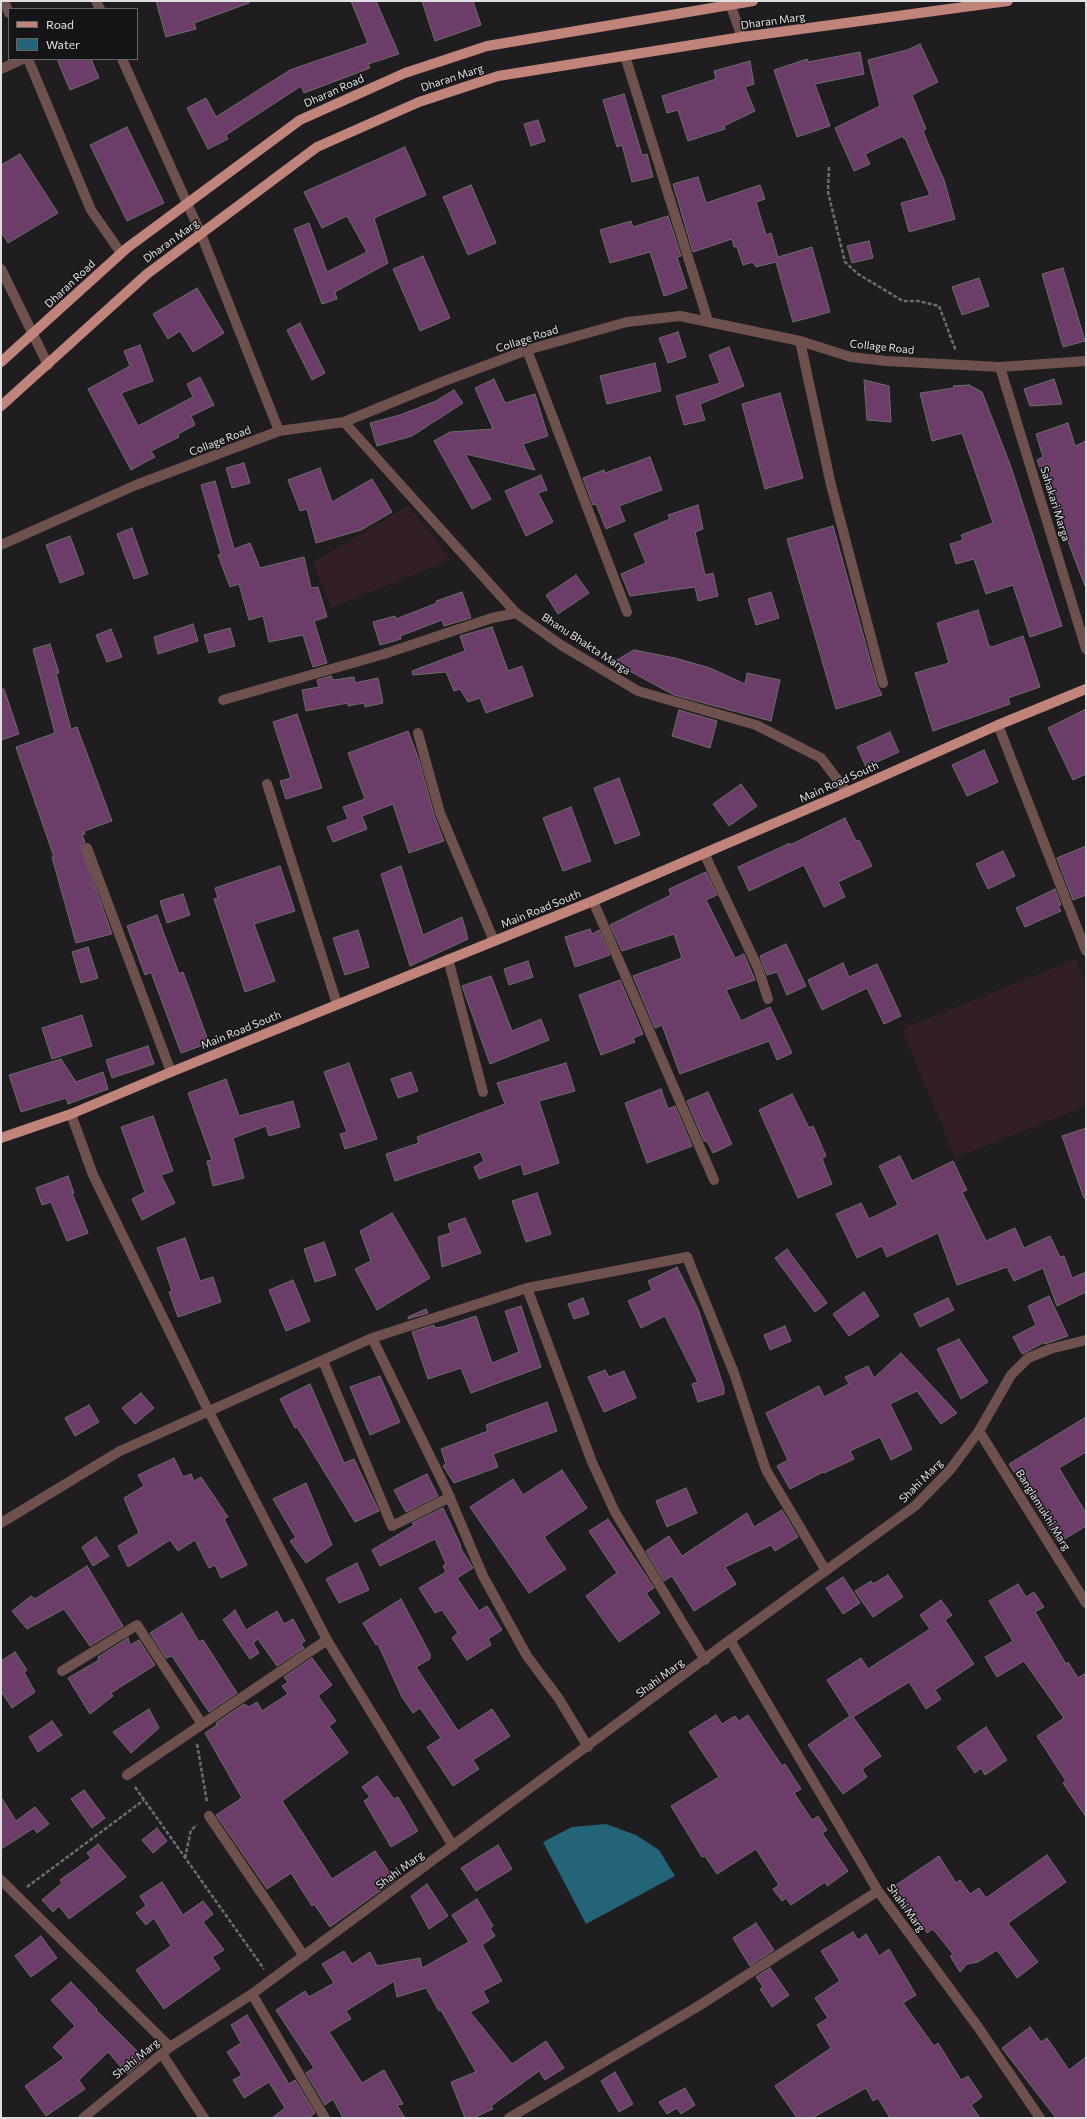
<!DOCTYPE html>
<html>
<head>
<meta charset="utf-8">
<style>
	body { margin:0 }
	#map { position:relative; width:1087px; height:2119px; overflow:hidden; background:#1f1d1f; font-family:Commissioner,sans-serif }
	canvas { display:block }
	.frame { position:absolute; inset:0; border:2px solid #e0dfe0; pointer-events:none }
	.legend { position:absolute; left:8px; top:8px; width:130px; height:52px; box-sizing:border-box; background:#151416; border:1px solid #666567; margin:0; padding:5px 7px; list-style:none; font-size:12px; color:#e0dfe0 }
	.legend li { display:flex; align-items:center; gap:8px; height:20px }
	.legend b { width:20px; border:1px solid #666567 }
</style>
</head>
<body>
<div id="map">
<canvas width="1087" height="2119"></canvas>
<div class="frame"></div>
<ul class="legend">
<li><b style="height:5px;background:#c0847a"></b>Road</li>
<li><b style="height:11px;background:#236478"></b>Water</li>
</ul>
</div>
<script>
const c = document.querySelector('canvas').getContext('2d');
c.lineJoin = 'round';
function fill(path, color) { c.fillStyle = color; c.fill(path, 'evenodd'); }
const toPath = rows => new Path2D(rows.map(r => 'M' + r).join(''));
function strokePath(path, color, width, dash) { c.strokeStyle = color; c.lineWidth = width; c.lineCap = dash ? 'butt' : 'round'; c.setLineDash(dash || []); c.stroke(path); }
function label(font, color, halo, rows, align = 'center') {
  c.font = font + ' Commissioner,sans-serif'; c.lineWidth = 3; c.setLineDash([]); c.textBaseline = 'middle'; c.strokeStyle = halo; c.fillStyle = color; for (const [text, x, y, turn = 0] of rows) {
    c.save(); c.translate(x, y); c.rotate((+turn || 0) * Math.PI / 180); c.textAlign = isNaN(turn) ? turn : align; if (halo) c.strokeText(text, 0, 0); c.fillText(text, 0, 0); c.restore();
  }
}
fill(toPath([
	[408,506,439,543,450,560,331,608,313,562],
	[1076,959,1086,984,1086,1106,955,1158,902,1029]
]), '#311f25');
fill(toPath([
	[606,1824,636,1835,659,1850,675,1876,586,1924,543,1842,572,1827]
]), '#236478');
const building = toPath([
	[156,1,249,1,249,3,194,23,196,29,166,37,156,1],
	[351,1,376,1,399,54,368,64,370,68,304,93,301,86,226,135,228,139,208,149,187,108,206,98,216,117,290,70,368,43,351,1],
	[422,1,473,1,481,25,435,41,422,1],
	[920,44,938,82,912,95,926,129,923,131,932,153,944,180,955,219,909,232,901,203,930,195,905,138,904,139,903,136,865,154,870,164,854,171,835,128,880,106,868,60,907,50,920,44],
	[860,52,864,74,815,84,830,126,797,137,774,70,807,59,808,62,860,52],
	[57,59,91,59,99,78,70,90,57,59],
	[750,61,754,84,745,87,755,111,724,126,725,129,688,141,678,110,667,113,662,96,716,79,714,71,750,61],
	[624,94,642,155,647,154,653,177,632,182,622,145,617,147,603,100,624,94],
	[538,120,545,141,531,146,524,124,538,120],
	[127,127,164,203,127,221,90,145,127,127],
	[405,147,426,195,374,218,388,263,335,292,337,299,322,304,294,229,309,223,327,272,367,252,347,216,322,228,304,192,405,147],
	[20,154,58,213,8,243,1,232,1,165,20,154],
	[698,177,706,203,760,185,765,199,756,202,766,235,771,233,778,257,812,247,830,312,793,322,776,262,756,267,753,262,743,265,737,247,734,247,732,239,693,252,673,184,698,177],
	[471,185,496,243,468,255,443,197,471,185],
	[668,216,681,256,677,257,687,288,664,296,650,252,610,263,600,230,631,221,633,227,668,216],
	[869,241,873,258,852,263,847,246,869,241],
	[423,256,450,318,420,331,393,269,423,256],
	[1063,268,1085,341,1063,347,1042,274,1063,268],
	[979,278,989,306,962,315,952,287,979,278],
	[197,288,224,333,193,352,180,331,168,339,153,314,197,288],
	[300,323,325,373,312,380,287,330,300,323],
	[678,332,686,357,668,363,659,338,678,332],
	[140,345,153,381,121,393,138,426,193,397,187,384,200,377,214,405,191,416,195,425,178,434,179,437,151,451,155,457,131,470,88,389,130,366,124,351,140,345],
	[729,347,744,386,700,404,705,420,684,425,676,396,720,383,709,355,729,347],
	[655,363,661,391,607,404,600,376,655,363],
	[494,379,505,403,535,394,548,436,523,444,535,470,465,454,491,499,472,509,434,441,450,432,493,429,475,388,494,379],
	[1054,379,1062,404,1030,406,1024,389,1054,379],
	[864,380,889,386,891,422,867,420,864,380],
	[969,385,982,392,1011,467,1062,626,1030,637,1013,585,986,594,974,559,956,564,950,544,963,540,961,535,993,523,962,433,932,441,920,393,954,388,953,386,969,385],
	[454,390,463,403,412,436,377,446,370,423,400,415,436,401,454,390],
	[780,393,803,478,765,489,742,404,780,393],
	[1068,423,1075,446,1086,441,1085,586,1037,460,1043,457,1036,434,1068,423],
	[650,457,662,490,619,506,625,521,606,529,596,504,593,505,583,478,604,470,605,473,650,457],
	[244,463,250,483,232,488,226,468,244,463],
	[320,468,332,502,372,479,392,512,361,530,316,543,307,509,300,511,288,480,320,468],
	[541,475,547,490,538,493,553,522,526,536,505,491,541,475],
	[215,481,234,549,250,543,260,568,304,557,311,588,318,587,327,617,314,621,327,663,313,667,303,635,269,642,263,616,249,620,239,584,230,587,218,555,221,554,201,485,215,481],
	[698,505,703,529,695,532,705,575,713,573,718,596,698,601,695,587,630,596,621,574,646,563,634,534,670,519,668,515,698,505],
	[833,526,877,685,882,695,836,709,787,539,833,526],
	[132,528,148,574,134,579,117,534,132,528],
	[70,536,84,574,60,583,46,545,70,536],
	[576,575,589,593,558,614,546,595,576,575],
	[462,592,471,618,444,626,442,620,400,636,401,639,380,645,373,622,395,616,396,619,437,603,436,601,462,592],
	[771,592,779,618,756,625,748,599,771,592],
	[978,610,989,646,992,647,1023,636,1040,687,1008,698,1010,704,933,731,915,673,949,663,937,623,978,610],
	[193,624,198,641,158,654,154,637,193,624],
	[492,627,508,671,522,666,533,696,486,713,480,698,468,702,460,689,454,691,446,672,413,675,412,671,465,651,460,636,492,627],
	[230,628,235,646,209,653,204,635,230,628],
	[111,629,122,657,107,662,96,635,111,629],
	[50,644,59,673,56,674,71,729,77,727,112,821,84,831,85,834,82,835,85,842,81,847,112,934,76,943,52,857,54,857,16,747,55,733,33,649,50,644],
	[634,650,675,658,710,668,745,684,747,673,780,680,771,721,674,695,613,662,634,650],
	[331,676,333,680,354,677,355,683,378,678,383,703,365,707,364,703,348,706,348,703,306,711,302,690,319,687,317,680,331,676],
	[1,689,4,689,19,734,1,740,1,689],
	[1086,709,1086,774,1073,780,1048,728,1086,709],
	[679,710,717,721,710,748,672,736,679,710],
	[297,714,322,788,286,799,280,781,291,778,273,722,297,714],
	[408,731,419,760,434,815,444,841,409,853,393,804,362,816,367,829,333,842,327,827,348,819,343,807,365,799,348,753,408,731],
	[890,732,899,752,866,767,857,747,890,732],
	[984,750,998,782,967,796,952,765,984,750],
	[619,778,640,835,615,844,594,788,619,778],
	[741,784,757,806,729,826,713,804,741,784],
	[571,807,591,861,563,871,543,818,571,807],
	[845,818,856,841,859,840,872,866,838,882,845,897,824,907,804,865,749,891,738,867,790,843,790,845,845,818],
	[1086,846,1086,895,1073,900,1057,858,1086,846],
	[1003,851,1015,876,988,889,976,864,1003,851],
	[280,866,295,911,254,924,275,981,245,992,214,899,218,898,215,888,280,866],
	[401,866,423,935,462,917,468,939,410,966,381,874,401,866],
	[706,872,717,895,706,900,735,958,744,954,755,980,726,990,741,1021,770,1007,792,1053,777,1060,769,1041,680,1074,662,1025,655,1028,633,976,682,958,674,934,622,951,610,925,671,895,669,889,706,872],
	[1055,889,1061,905,1058,906,1061,911,1025,927,1016,908,1055,889],
	[183,894,190,915,167,923,160,901,183,894],
	[157,915,179,974,183,972,209,1043,181,1053,151,972,145,975,127,926,157,915],
	[590,929,592,934,599,930,610,955,575,967,565,937,590,929],
	[358,930,369,967,345,975,333,938,358,930],
	[786,944,806,986,787,995,777,972,767,975,760,956,786,944],
	[88,947,98,978,81,983,72,952,88,947],
	[528,961,533,977,509,985,504,969,528,961],
	[843,963,849,977,877,964,901,1016,884,1024,867,988,822,1010,808,980,843,963],
	[491,976,512,1031,541,1019,549,1040,490,1064,462,986,491,976],
	[620,980,643,1034,633,1038,635,1042,601,1055,579,995,620,980],
	[82,1015,92,1046,52,1059,42,1028,82,1015],
	[148,1046,154,1064,112,1078,106,1060,148,1046],
	[61,1059,76,1082,103,1072,108,1089,68,1104,66,1098,21,1112,9,1075,61,1059],
	[349,1063,377,1139,345,1149,340,1134,347,1132,324,1072,349,1063],
	[566,1063,575,1091,539,1101,559,1163,524,1175,521,1164,479,1179,474,1167,484,1161,480,1152,395,1181,386,1154,419,1143,417,1137,505,1104,497,1083,566,1063],
	[411,1072,418,1091,398,1098,391,1079,411,1072],
	[226,1079,239,1116,293,1101,300,1127,269,1136,266,1126,233,1138,244,1178,213,1186,207,1161,212,1160,188,1093,226,1079],
	[661,1089,668,1109,675,1106,692,1146,647,1163,625,1103,661,1089],
	[708,1092,732,1144,713,1153,707,1141,704,1141,687,1101,708,1092],
	[792,1094,809,1128,813,1126,826,1156,822,1159,832,1184,798,1198,759,1110,792,1094],
	[153,1116,173,1171,161,1175,175,1203,142,1220,132,1199,145,1192,121,1127,153,1116],
	[1086,1128,1086,1198,1084,1198,1062,1136,1086,1128],
	[900,1156,912,1181,953,1161,967,1190,962,1192,986,1241,1015,1228,1024,1248,1050,1236,1060,1257,1064,1256,1072,1278,1086,1272,1086,1292,1057,1306,1043,1268,1014,1281,1007,1267,957,1285,938,1233,887,1257,882,1246,857,1258,836,1214,861,1203,869,1219,898,1205,879,1166,900,1156],
	[68,1176,74,1193,72,1193,88,1233,67,1241,51,1202,42,1205,36,1188,68,1176],
	[537,1193,551,1234,526,1242,512,1201,537,1193],
	[392,1213,430,1278,377,1310,355,1269,371,1261,360,1231,392,1213],
	[465,1218,481,1253,442,1267,438,1237,451,1233,448,1224,465,1218],
	[185,1238,200,1281,213,1277,221,1302,178,1317,169,1292,172,1291,157,1248,185,1238],
	[324,1242,336,1275,315,1282,304,1249,324,1242],
	[787,1249,827,1303,815,1312,775,1258,787,1249],
	[677,1267,698,1309,724,1388,724,1394,698,1402,692,1384,698,1382,665,1316,641,1328,628,1301,652,1290,648,1281,677,1267],
	[293,1280,310,1321,286,1331,269,1290,293,1280],
	[864,1292,879,1316,849,1336,833,1314,864,1292],
	[1049,1296,1068,1336,1045,1344,1045,1342,1022,1354,1013,1337,1036,1325,1028,1306,1049,1296],
	[583,1298,589,1314,574,1319,568,1304,583,1298],
	[948,1298,954,1310,920,1327,914,1314,948,1298],
	[521,1306,541,1367,471,1393,461,1368,428,1379,412,1332,434,1325,435,1328,442,1327,476,1316,492,1363,519,1352,505,1311,521,1306],
	[426,1309,428,1313,408,1319,408,1317,426,1309],
	[785,1326,791,1341,770,1350,764,1335,785,1326],
	[959,1339,988,1382,961,1399,937,1349,959,1339],
	[901,1353,957,1413,941,1424,917,1391,890,1404,912,1449,891,1460,880,1437,850,1451,854,1459,824,1473,823,1472,790,1489,777,1466,788,1460,766,1413,819,1386,824,1397,849,1384,845,1377,868,1366,874,1378,901,1353],
	[605,1370,609,1377,624,1371,636,1398,604,1412,588,1377,605,1370],
	[380,1376,400,1422,370,1435,350,1387,380,1376],
	[310,1384,344,1463,354,1459,379,1511,355,1522,297,1427,295,1428,280,1399,310,1384],
	[141,1393,154,1408,135,1424,122,1408,141,1393],
	[547,1402,557,1431,493,1454,498,1467,454,1483,443,1466,446,1464,441,1449,488,1431,486,1425,547,1402],
	[89,1405,99,1422,75,1436,65,1418,89,1405],
	[1086,1417,1086,1452,1059,1468,1086,1513,1086,1526,1058,1543,1009,1464,1086,1417],
	[174,1458,183,1477,191,1474,194,1481,201,1477,228,1517,224,1519,247,1565,221,1578,215,1565,209,1568,195,1540,178,1551,170,1540,128,1567,118,1546,139,1533,124,1498,144,1486,138,1475,174,1458],
	[562,1470,587,1508,544,1537,566,1569,529,1593,470,1507,513,1479,523,1495,562,1470],
	[427,1474,438,1496,406,1512,394,1490,427,1474],
	[306,1483,332,1545,306,1563,290,1541,296,1538,273,1499,306,1483],
	[686,1488,697,1513,667,1527,656,1501,686,1488],
	[443,1508,461,1546,460,1547,473,1568,457,1578,479,1611,487,1606,502,1630,488,1639,491,1645,467,1660,452,1638,458,1633,442,1610,435,1613,419,1588,446,1572,443,1566,446,1564,435,1539,380,1566,372,1550,414,1525,412,1523,443,1508],
	[782,1510,798,1537,775,1551,771,1545,725,1567,736,1584,694,1611,672,1576,664,1581,646,1551,669,1536,682,1556,747,1513,754,1527,782,1510],
	[608,1519,654,1588,646,1593,660,1613,619,1642,586,1596,617,1573,589,1531,608,1519],
	[96,1537,109,1556,93,1566,82,1547,96,1537],
	[357,1563,369,1590,339,1603,326,1579,357,1563],
	[87,1566,123,1626,90,1646,64,1609,27,1629,12,1611,31,1596,35,1599,87,1566],
	[888,1575,903,1597,873,1617,855,1591,871,1581,873,1584,888,1575],
	[843,1577,860,1603,843,1614,826,1588,843,1577],
	[1018,1584,1026,1597,1034,1592,1044,1607,1035,1612,1066,1664,1068,1662,1078,1678,1086,1673,1086,1817,1063,1783,1066,1781,1037,1736,1064,1718,1024,1661,997,1677,985,1657,1013,1641,989,1601,1018,1584],
	[401,1599,430,1654,430,1659,416,1667,458,1731,492,1709,510,1736,473,1760,479,1769,453,1786,427,1747,441,1738,420,1708,413,1713,402,1697,378,1644,376,1645,363,1623,401,1599],
	[941,1600,952,1615,945,1620,974,1664,935,1690,941,1699,926,1709,909,1682,853,1717,881,1756,862,1769,867,1777,843,1794,808,1745,850,1716,827,1680,861,1658,868,1669,930,1629,920,1615,941,1600],
	[235,1610,246,1630,277,1611,284,1624,293,1619,305,1641,301,1644,304,1648,277,1666,258,1639,253,1643,259,1653,250,1659,223,1620,235,1610],
	[182,1613,199,1642,203,1640,237,1693,209,1712,172,1656,166,1658,150,1633,182,1613],
	[128,1638,130,1645,139,1640,155,1665,111,1693,113,1696,90,1714,68,1678,99,1660,98,1657,128,1638],
	[15,1652,27,1670,24,1672,35,1692,12,1708,1,1691,1,1661,15,1652],
	[312,1658,332,1685,318,1696,336,1721,329,1726,348,1753,282,1801,332,1879,375,1851,395,1880,330,1927,314,1904,312,1906,291,1873,267,1889,216,1815,242,1798,205,1733,217,1725,216,1723,244,1704,249,1707,257,1702,262,1711,288,1694,282,1686,288,1682,284,1677,312,1658],
	[149,1709,159,1728,131,1753,113,1732,149,1709],
	[716,1715,722,1724,735,1716,739,1721,748,1715,782,1766,785,1764,801,1789,794,1793,812,1820,818,1816,827,1830,822,1833,848,1871,827,1886,825,1882,791,1905,786,1898,782,1901,773,1889,779,1885,756,1849,717,1874,705,1856,702,1857,671,1806,719,1777,689,1732,716,1715],
	[52,1721,62,1735,38,1752,29,1737,52,1721],
	[986,1727,1007,1760,985,1775,981,1768,975,1773,957,1747,986,1727],
	[377,1776,394,1799,398,1797,418,1831,391,1847,364,1801,370,1797,362,1787,377,1776],
	[84,1790,105,1818,92,1828,71,1799,84,1790],
	[1,1797,16,1821,35,1807,49,1824,37,1833,34,1828,1,1849,1,1797],
	[157,1828,167,1841,153,1853,142,1840,157,1828],
	[98,1844,126,1877,69,1919,59,1906,53,1912,42,1900,62,1883,60,1880,91,1858,87,1853,98,1844],
	[498,1845,512,1869,476,1891,461,1868,498,1845],
	[1047,1855,1066,1882,1008,1923,1038,1962,1017,1978,997,1950,978,1962,967,1964,960,1972,950,1956,953,1954,933,1929,927,1933,910,1908,905,1911,890,1889,939,1856,956,1883,960,1880,970,1894,979,1888,986,1898,1047,1855],
	[162,1882,183,1915,203,1901,213,1914,203,1922,224,1950,212,1957,220,1969,164,2009,136,1970,171,1946,154,1918,146,1925,136,1913,146,1906,140,1896,162,1882],
	[427,1884,448,1916,429,1929,411,1896,427,1884],
	[477,1899,493,1926,490,1928,495,1936,482,1945,502,1981,483,1991,489,2002,470,2012,512,2064,546,2041,564,2068,545,2080,539,2071,491,2106,493,2109,473,2118,465,2118,451,2082,476,2072,441,2010,439,2011,426,1988,397,1997,394,1981,346,2011,351,2019,329,2032,362,2083,384,2070,403,2104,397,2105,405,2118,343,2118,333,2099,325,2105,306,2073,314,2068,276,2010,305,1991,309,1997,334,1983,322,1964,344,1951,352,1964,370,1952,377,1966,420,1958,422,1968,469,1942,452,1915,477,1899],
	[756,1923,774,1950,750,1966,733,1938,756,1923],
	[853,1932,858,1940,866,1934,879,1956,889,1949,916,1995,903,2003,934,2046,938,2043,961,2080,968,2076,982,2097,971,2105,980,2118,890,2118,878,2098,873,2101,866,2088,812,2118,797,2118,775,2086,831,2048,817,2025,828,2018,815,1998,840,1981,821,1951,853,1932],
	[41,1936,57,1958,31,1977,15,1956,41,1936],
	[770,1968,789,1995,772,2007,760,1989,763,1987,756,1977,770,1968],
	[71,1982,97,2009,96,2010,145,2059,127,2074,108,2052,79,2080,85,2089,46,2116,25,2086,64,2058,53,2047,75,2026,51,2000,71,1982],
	[247,2015,289,2084,295,2080,315,2113,309,2118,272,2118,285,2108,269,2082,244,2098,233,2080,242,2075,227,2052,241,2043,231,2025,247,2015],
	[1030,2027,1041,2042,1047,2038,1069,2070,1086,2057,1086,2118,1056,2118,1002,2048,1030,2027],
	[615,2072,633,2104,619,2112,601,2081,615,2072],
	[685,2088,695,2105,681,2114,677,2108,667,2114,659,2102,685,2088]
]);
fill(building, '#6b3d68');
strokePath(building, '#6f6c6e', 1);
strokePath(toPath([
	[829,167,828,192,845,262,858,274,903,301,918,301,939,306,956,351],
	[197,1744,207,1802],
	[135,1787,264,1969],
	[185,1858,191,1830,197,1825],
	[27,1887,144,1800]
]), '#6f6e6f', 2.5, [4, 2]);
strokePath(toPath([
	[4,1,9,13],
	[28,59,91,210,121,253],
	[1,69,23,59],
	[1,269,48,365],
	[800,341,831,485,883,683],
	[418,733,440,813,494,941],
	[267,784,337,1004],
	[87,848,171,1072],
	[448,959,483,1092],
	[687,1257,734,1373,766,1470,826,1571],
	[62,1671,137,1625,202,1724],
	[209,1816,304,1956],
	[162,2054,204,2118]
]), '#6e514c', 10);
strokePath(toPath([
	[96,1,100,9],
	[729,1,742,37],
	[625,56,708,321],
	[122,59,201,234,279,431],
	[527,350,627,612],
	[1000,367,1086,649],
	[223,700,384,654,492,618,516,613],
	[998,725,1086,951],
	[704,853,758,968,768,999],
	[593,901,714,1180],
	[71,1114,93,1175,209,1412,327,1640,453,1846],
	[527,1288,687,1257],
	[372,1338,447,1491,483,1576,527,1656,559,1699,588,1747],
	[323,1361,392,1526,450,1497],
	[979,1431,1086,1603],
	[1,1523,120,1451,372,1338,527,1288,592,1462,615,1512,705,1660],
	[730,1640,878,1891,978,2027,1040,2118],
	[127,1775,327,1640],
	[1,1880,170,2047],
	[509,2118,697,2007,878,1891]
]), '#6e514c', 10);
strokePath(toPath([
	[344,422,516,613,561,645,638,691,756,725,821,758,847,792],
	[1,545,136,485,279,431,344,422,442,382,527,350,627,322,680,316,800,341,851,357,886,361,1000,367,1086,361],
	[252,1994,325,2118],
	[83,2118,170,2047,252,1994,730,1640,915,1506,950,1470,979,1431,1011,1375,1028,1358,1050,1349,1086,1340]
]), '#6e514c', 10);
strokePath(toPath([
	[1,362,127,248,300,120,405,73,487,46,753,1],
	[1,406,147,274,317,147,419,102,498,76,742,37,1008,1],
	[1,1138,71,1114,171,1072,593,901,847,792,998,725,1086,689]
]), '#c0847a', 10);
label('11px', '#e0dfe0', '#151416', [
	["Dharan Marg",773,21,-8],
	["Dharan Marg",452,78,-18],
	["Dharan Road",334,91,-24],
	["Dharan Marg",171,241,-36],
	["Dharan Road",70,284,-43],
	["Collage Road",527,339,-18],
	["Collage Road",882,347,6],
	["Collage Road",220,441,-21],
	["Sahakari Marga",1055,504,73],
	["Bhanu Bhakta Marga",586,644,33],
	["Main Road South",839,782,-24],
	["Main Road South",541,909,-22],
	["Main Road South",241,1030,-22],
	["Shahi Marg",921,1481,-45],
	["Banglamukhi Marg",1043,1510,58],
	["Shahi Marg",660,1678,-37],
	["Shahi Marg",400,1870,-36],
	["Shahi Marg",906,1908,54],
	["Shahi Marg",136,2059,-39]
]);
</script>
</body>
</html>
